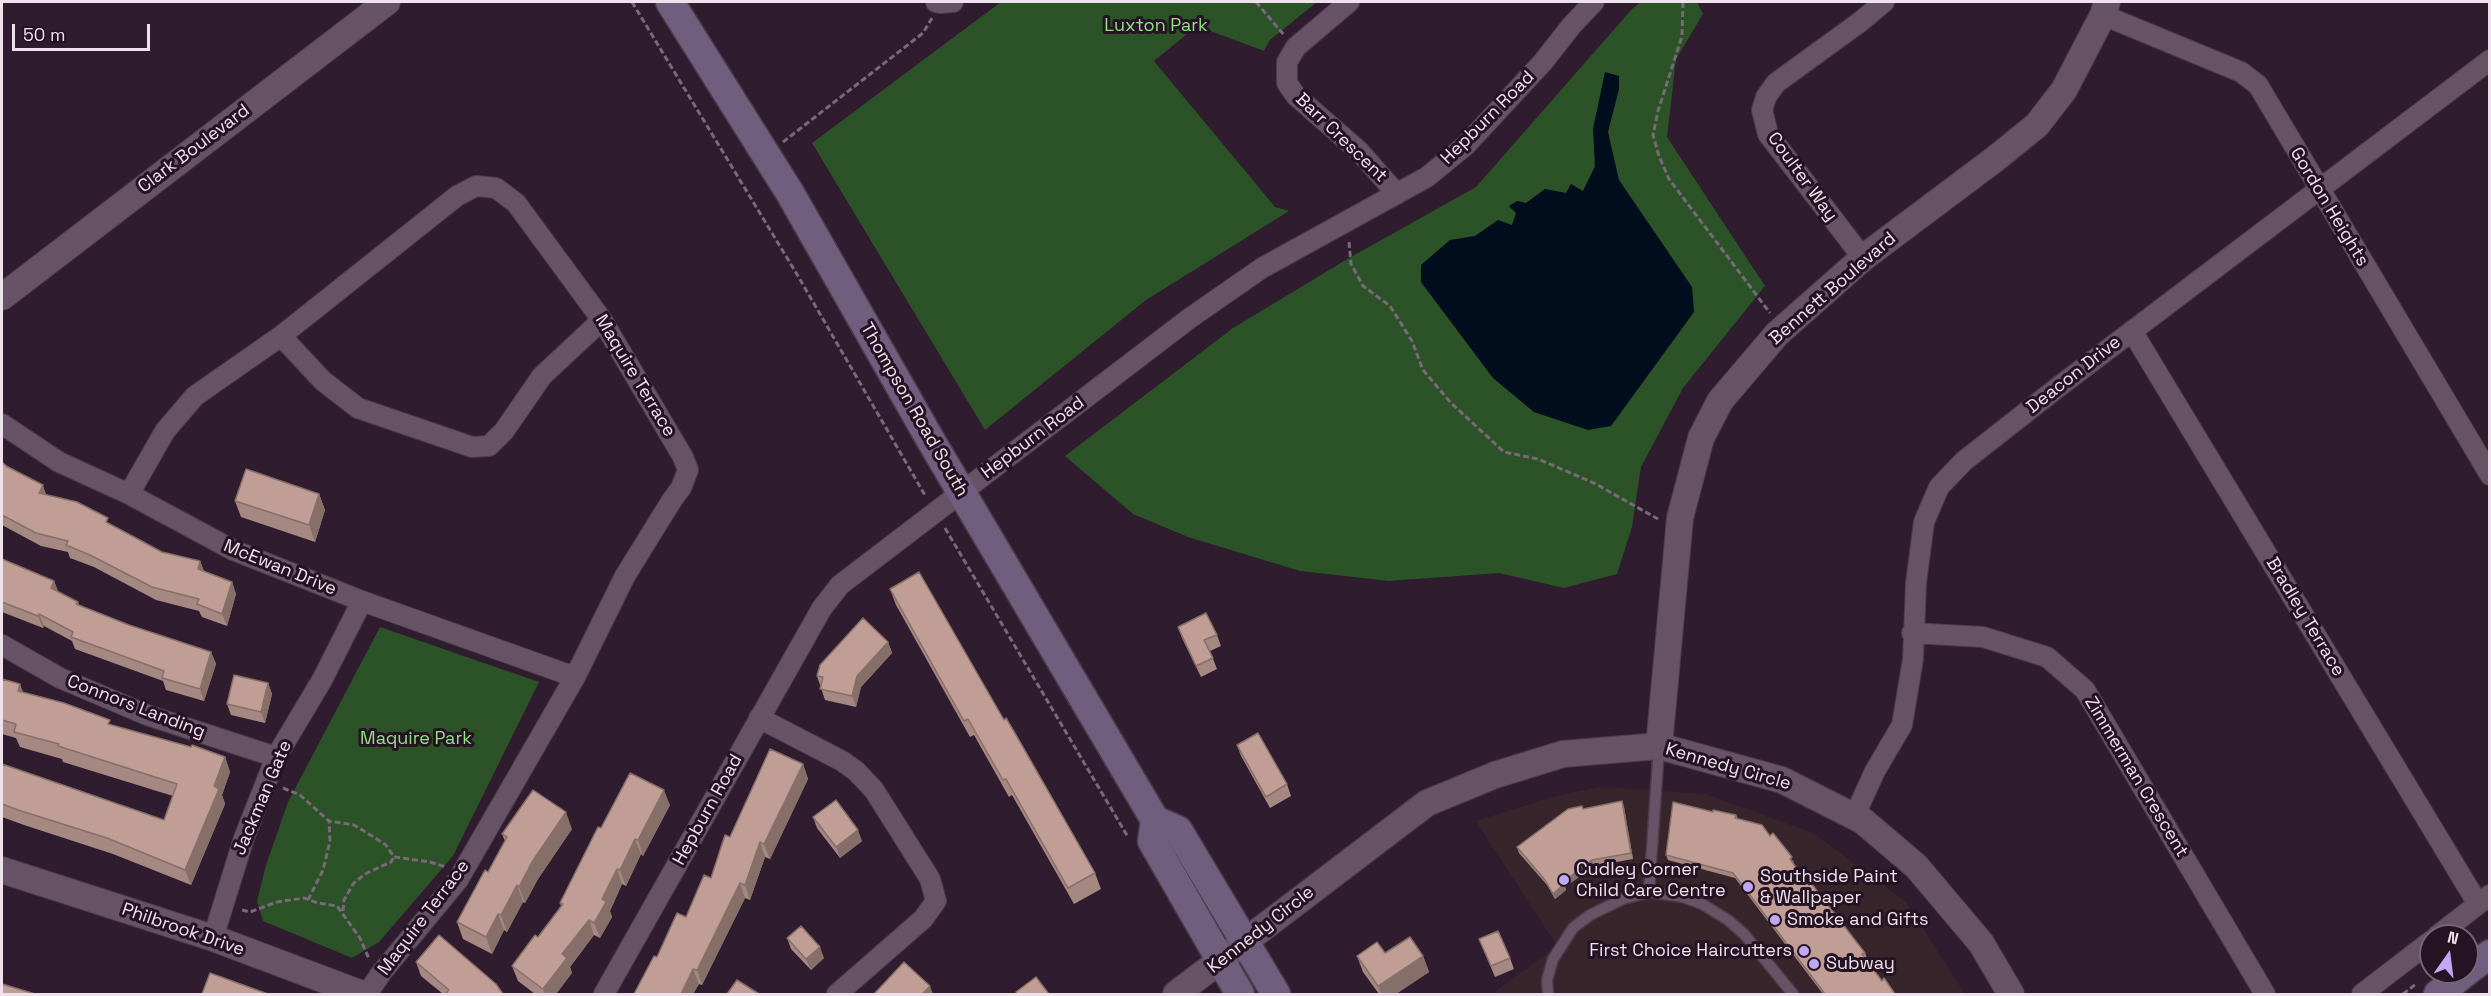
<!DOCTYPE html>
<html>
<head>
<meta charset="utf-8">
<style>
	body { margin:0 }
	#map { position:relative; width:2491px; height:996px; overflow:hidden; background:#2f1c2e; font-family:"Space Grotesk",sans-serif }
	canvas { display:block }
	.frame { position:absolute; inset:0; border:3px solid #efe2ed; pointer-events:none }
	.north { position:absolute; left:2419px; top:924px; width:60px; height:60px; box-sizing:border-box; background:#251324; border:2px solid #766674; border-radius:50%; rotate:14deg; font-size:16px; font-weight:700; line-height:24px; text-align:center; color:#efe2ed }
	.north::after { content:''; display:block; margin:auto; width:21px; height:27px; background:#bfa9f4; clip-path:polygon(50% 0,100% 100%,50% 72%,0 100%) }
	.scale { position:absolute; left:12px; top:24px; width:138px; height:27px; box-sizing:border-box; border:3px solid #efe2ed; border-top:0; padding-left:8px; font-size:18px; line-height:21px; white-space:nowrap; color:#efe2ed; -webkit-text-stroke:4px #251324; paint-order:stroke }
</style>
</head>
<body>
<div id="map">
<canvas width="2491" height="996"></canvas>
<div class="frame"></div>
<div class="north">N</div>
<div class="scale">50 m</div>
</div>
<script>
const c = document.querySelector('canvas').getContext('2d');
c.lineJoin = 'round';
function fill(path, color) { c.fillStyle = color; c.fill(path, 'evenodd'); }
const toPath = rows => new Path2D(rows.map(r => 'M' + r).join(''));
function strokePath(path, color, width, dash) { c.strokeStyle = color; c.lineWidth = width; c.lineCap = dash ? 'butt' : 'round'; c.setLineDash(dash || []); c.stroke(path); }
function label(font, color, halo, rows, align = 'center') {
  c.font = font + ' "Space Grotesk",sans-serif'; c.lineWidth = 6; c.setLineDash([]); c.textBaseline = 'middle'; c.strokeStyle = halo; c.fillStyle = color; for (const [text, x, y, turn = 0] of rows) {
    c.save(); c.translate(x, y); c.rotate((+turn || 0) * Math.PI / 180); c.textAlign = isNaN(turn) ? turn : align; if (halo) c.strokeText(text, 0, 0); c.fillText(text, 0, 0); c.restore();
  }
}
fill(toPath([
	[1599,787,1706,794,1813,833,1905,901,1965,994,1492,994,1557,946,1476,821,1549,798]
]), '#38252c');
fill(toPath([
	[1001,2,1317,2,1270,40,1264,51,1197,26,1154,61,1275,207,1289,211,1146,300,985,430,812,143],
	[1641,2,1697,2,1703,14,1676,59,1667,137,1765,286,1683,388,1641,467,1632,527,1617,574,1564,588,1499,573,1389,581,1300,571,1188,537,1133,514,1065,456,1233,328,1349,258,1476,187,1632,9],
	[380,627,539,682,453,856,379,942,352,958,263,921,257,901,266,865,288,802]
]), '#2c5227');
fill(toPath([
	[1605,72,1619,76,1619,89,1608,132,1619,180,1692,287,1694,312,1611,426,1588,430,1534,412,1493,378,1421,282,1421,265,1450,240,1475,236,1498,220,1512,225,1516,213,1509,206,1517,201,1526,203,1545,189,1566,193,1571,184,1583,191,1595,166,1593,129]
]), '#000d1d');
const service = toPath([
	[1649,892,1659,746],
	[1548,994,1547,980,1553,959,1573,928,1590,915,1623,899,1649,892,1683,897,1702,904,1728,920,1744,934,1793,994]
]);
const minor = toPath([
	[936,2,940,3,953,2],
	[1349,2,1296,47,1287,62,1287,83,1296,96,1359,151,1397,194],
	[2103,15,2241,72,2258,85,2490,475],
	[1863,258,1768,134,1762,110,1766,97,1776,83,1860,22,1884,2],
	[2132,331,2478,904],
	[281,336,323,381,358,408,472,447,489,446,504,431,542,376,602,320],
	[2,424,59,462,129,494,233,550,362,601,575,677],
	[129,494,165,431,195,396,281,336,457,196,476,186,496,188,516,203,602,320,683,457,688,470,681,488,672,500,625,576,575,677,458,880,382,972,367,994],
	[1912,633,1983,637,2047,657,2085,690,2265,994],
	[2,645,60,678,147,715,276,757],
	[759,718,842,761,856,771,874,790,930,879,936,901,923,919,837,994],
	[1854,817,1875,771,1902,725,1913,659,1916,583,1924,522,1939,487,1964,461,2057,388,2490,60],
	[2437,936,2490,895],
	[213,938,244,838,276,757,322,680,362,601],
	[604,994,822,608,840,585,1190,318,1262,268,1427,177,1466,145,1543,62,1572,25,1594,2],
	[2362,994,2431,941]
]);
const tertiary = toPath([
	[2,297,387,2],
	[1659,746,1680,518,1701,438,1720,401,1777,334,1863,258,1995,159,2037,125,2064,90,2103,15,2107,2],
	[2,870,213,938,362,994],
	[1176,994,1427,803,1495,775,1563,754,1659,746,1782,780,1863,821,1916,866,1981,943,2011,994]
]);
const secondary = toPath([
	[670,2,790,193,930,439,1155,820,1178,830,1276,994],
	[1155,820,1152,841,1240,994],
	[2467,971,2490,954],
	[2438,994,2466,972]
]);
strokePath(service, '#4b3b4a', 13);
strokePath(minor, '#4b3b4a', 22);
strokePath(tertiary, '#4b3b4a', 28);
strokePath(secondary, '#4b3b4a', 31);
strokePath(toPath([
	[632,2,798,276,926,497],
	[1256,2,1284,35],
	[1683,2,1682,36,1658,111,1653,135,1659,156,1669,179,1770,313],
	[783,142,923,33,932,18],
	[1349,242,1351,264,1363,286,1390,306,1412,341,1423,370,1451,403,1504,452,1538,459,1594,483,1658,519],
	[945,528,1128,837],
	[283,788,300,795,329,821,354,825,369,834,386,845,394,857,430,862,446,867],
	[308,900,323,870,330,841,329,821],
	[242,910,250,912,277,902,304,898,318,903,337,906,360,938,369,959],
	[343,911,344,900,353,884,365,874,391,862,394,857],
	[2403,994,2416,984]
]), '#7a6978', 3, [6, 3]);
strokePath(service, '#685266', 10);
strokePath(minor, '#685266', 20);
strokePath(tertiary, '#685266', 26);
strokePath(secondary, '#705e7f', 28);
fill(toPath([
	[2,462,47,495,110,524,162,552,200,561,204,571,232,582,236,594,227,626,202,617,199,611,156,600,94,567,70,558,68,552,41,546,2,525],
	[319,494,325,510,315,542,241,517,235,501],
	[2,559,54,581,58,592,78,602,79,605,129,625,211,652,216,664,204,701,166,690,163,681,75,649,72,641,44,626,43,628,2,612],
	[890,589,1004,720,1095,873,1101,889,1074,904,1012,795,1009,797,974,735,970,737,896,605],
	[1178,627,1217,635,1221,646,1210,651,1217,669,1201,677,1182,638],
	[888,642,892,653,861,687,856,707,825,700,817,676],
	[2,679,23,692,112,725,225,757,230,772,222,795,225,804,191,885,113,854,24,825,2,817,2,764,164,820,173,796,63,762,62,759,20,747,16,738,2,734],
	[268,683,272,694,265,723,231,715,227,704],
	[1237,745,1287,784,1291,796,1270,808,1241,756],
	[803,764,808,779,770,859,765,857,750,900,745,898,702,985,699,984,693,994,634,994,657,957,686,917,711,878,730,837],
	[670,805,643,856,641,854,626,886,622,884,610,911,612,917,600,938,594,935,570,967,572,973,556,994,535,994,518,981,512,966,538,937,561,906,560,903,601,828],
	[1624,807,1633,859,1594,866,1565,887,1566,890,1555,899,1547,885,1519,853,1517,847,1583,809],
	[1736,815,1738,819,1770,836,1794,862,1793,863,1809,885,1865,953,1867,958,1866,959,1882,981,1895,994,1823,994,1735,878,1668,860,1666,855],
	[813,817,862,841,840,858,817,828],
	[572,829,538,879,525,903,523,902,507,932,504,930,492,954,463,939,457,922,488,872,505,841,502,834],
	[787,938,824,958,811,970,791,949],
	[1479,939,1510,958,1514,969,1495,977],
	[1385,953,1423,956,1429,972,1396,994,1379,994,1363,972,1357,956],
	[416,962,503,994,443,994,421,976]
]), '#a58881');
fill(toPath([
	[43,485,47,497,39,493],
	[319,494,325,510,315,542,309,525],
	[200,561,205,574,198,569],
	[54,581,59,593,51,588],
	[232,582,236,594,227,626,222,614],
	[39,614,44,626,43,628,38,616],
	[888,642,892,653,861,687,856,707,852,696,857,676],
	[211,652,216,664,204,701,200,689],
	[268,683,272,694,265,723,261,712],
	[20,684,26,699,18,691],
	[225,757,230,772,222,795,225,804,191,885,185,870],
	[803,764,808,779,770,859,764,844],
	[664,790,670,805,643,856,638,840],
	[1622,801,1624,807,1633,859,1631,853],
	[566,812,572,829,538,879,525,903,519,887,532,862],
	[858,830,862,841,840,858,836,847],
	[635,839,641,854,626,886,620,870],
	[760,842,765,857,750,900,745,885],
	[1592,860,1594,866,1565,887,1566,890,1555,899,1553,894,1563,882],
	[617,869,622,884,610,911,612,917,600,938,594,923,602,899],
	[740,883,745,898,702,985,697,970],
	[517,885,523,902,507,932,501,915],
	[498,914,504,930,492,954,486,937],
	[589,920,594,935,570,967,572,973,556,994,545,994,543,989,562,954],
	[820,947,824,958,811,970,806,959],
	[1423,956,1429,972,1396,994,1381,994,1378,986],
	[693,969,699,984,693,994,681,994],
	[930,986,933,994,922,994]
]), '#866f69');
const building = toPath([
	[2,462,6,466,43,485,39,493,77,502,108,518,106,522,162,552,200,561,198,569,232,582,222,614,197,604,199,599,152,587,90,555,66,545,68,541,36,533,2,515,2,462],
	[246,469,319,494,309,525,235,501,246,469],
	[2,559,54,581,51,588,78,602,76,604,129,625,211,652,200,689,162,678,164,671,71,637,73,632,39,614,38,616,2,602,2,559],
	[919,572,1004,720,1006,718,1016,735,1095,873,1068,888,1006,779,1003,780,968,719,964,721,890,589,919,572],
	[1206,613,1217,635,1204,640,1213,658,1196,666,1178,627,1206,613],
	[863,618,888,642,857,676,852,696,820,689,823,677,817,676,820,665,863,618],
	[234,675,268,683,261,712,227,704,234,675],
	[2,679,20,684,18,691,64,703,110,720,108,724,191,747,192,745,225,757,214,786,219,789,185,870,107,838,18,810,2,804,2,764,164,820,177,784,58,746,59,744,14,732,16,724,2,720,2,679],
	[1258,733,1287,784,1266,797,1237,745,1258,733],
	[770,749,803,764,764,844,760,842,745,885,740,883,697,970,693,969,681,994,634,994,654,956,657,957,677,913,686,917,704,875,711,878,725,835,730,837,770,749],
	[630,773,664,790,638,840,635,839,620,870,617,869,602,899,606,902,594,923,589,920,562,954,567,958,543,989,512,966,535,935,538,937,563,904,560,903,598,827,601,828,630,773],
	[533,790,566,812,532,862,519,887,517,885,501,915,498,914,486,937,457,922,485,870,488,872,507,837,502,834,533,790],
	[836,800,858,830,836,847,813,817,836,800],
	[1622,801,1631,853,1592,860,1563,882,1564,884,1553,894,1545,880,1517,847,1568,809,1582,806,1583,809,1622,801],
	[1673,802,1713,812,1713,810,1736,815,1735,818,1762,825,1770,836,1773,833,1792,857,1790,859,1809,885,1811,883,1865,953,1862,954,1882,981,1884,978,1895,994,1825,994,1733,873,1666,855,1673,802],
	[801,926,820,947,806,959,787,938,801,926],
	[1498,931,1510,958,1491,966,1479,939,1498,931],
	[439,935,496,984,503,994,448,994,446,993,449,990,416,962,439,935],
	[1410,937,1423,956,1378,986,1357,956,1377,942,1385,953,1410,937],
	[904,962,930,986,922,994,874,994,904,962],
	[210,973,268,994,202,994,210,973],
	[1036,977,1049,994,1017,994,1016,992,1036,977],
	[737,980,759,994,727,994,737,980],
	[2,984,22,990,35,994,2,994,2,984]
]);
fill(building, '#c09e96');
strokePath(building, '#866f69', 1.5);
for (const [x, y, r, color] of [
	[1564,880,6,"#bfa9f4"],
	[1748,887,6,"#bfa9f4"],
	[1775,920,6,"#bfa9f4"],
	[1804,951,6,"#bfa9f4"],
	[1814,964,6,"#bfa9f4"]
]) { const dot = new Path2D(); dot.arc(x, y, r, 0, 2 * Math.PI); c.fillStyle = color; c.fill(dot); strokePath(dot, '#251324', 2); }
label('18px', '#91e285', '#251324', [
	["Luxton Park",1156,26],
	["Maquire Park",416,739]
]);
label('18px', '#efe2ed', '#251324', [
	["Hepburn Road",1488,118,-45],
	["Barr Crescent",1341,138,44],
	["Clark Boulevard",194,149,-37],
	["Coulter Way",1802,177,54],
	["Gordon Heights",2329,207,59],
	["Bennett Boulevard",1833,289,-41],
	["Deacon Drive",2074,375,-38],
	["Maquire Terrace",635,376,59],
	["Thompson Road South",914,410,60],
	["Hepburn Road",1033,438,-37],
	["McEwan Drive",280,568,22],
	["Bradley Terrace",2305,617,59],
	["Connors Landing",136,707,21],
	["Kennedy Circle",1728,767,16],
	["Zimmerman Crescent",2136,777,59],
	["Jackman Gate",263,798,-67],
	["Hepburn Road",708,810,-61],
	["Maquire Terrace",424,918,-53],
	["Philbrook Drive",183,930,19],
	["Kennedy Circle",1261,930,-38]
]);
label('18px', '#efe2ed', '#251324', [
	["Cudley Corner",1576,870],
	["Child Care Centre",1576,891],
	["Southside Paint",1760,877],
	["& Wallpaper",1760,898],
	["Smoke and Gifts",1787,920],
	["First Choice Haircutters",1792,951,"right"],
	["Subway",1826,964]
], 'left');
</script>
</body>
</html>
